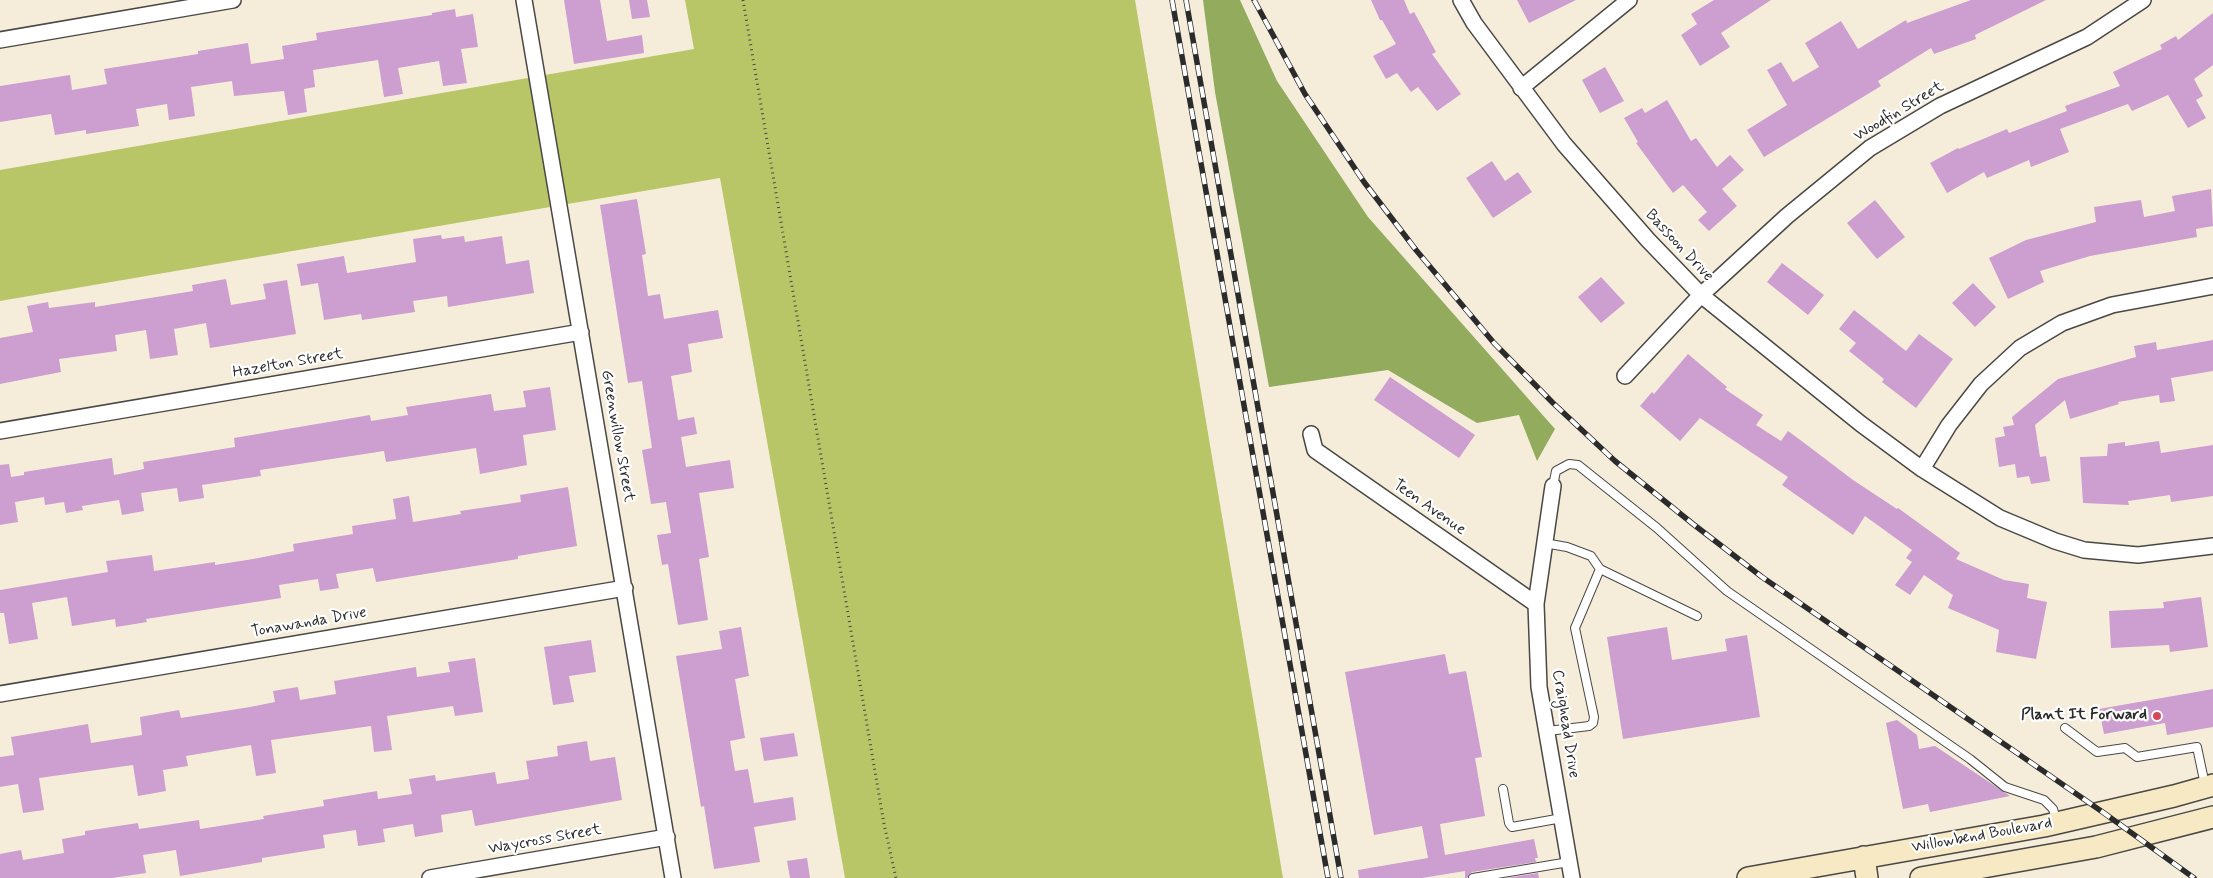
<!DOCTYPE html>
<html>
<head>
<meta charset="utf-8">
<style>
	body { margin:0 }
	canvas { display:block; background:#f5edda }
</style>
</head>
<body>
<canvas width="2213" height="878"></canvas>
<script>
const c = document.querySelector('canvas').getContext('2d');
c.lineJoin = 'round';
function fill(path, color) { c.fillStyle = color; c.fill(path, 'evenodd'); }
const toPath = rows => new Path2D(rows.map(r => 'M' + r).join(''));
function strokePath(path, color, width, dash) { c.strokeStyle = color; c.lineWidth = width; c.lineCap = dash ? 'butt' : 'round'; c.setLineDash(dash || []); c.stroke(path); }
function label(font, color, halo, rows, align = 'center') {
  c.font = font + ' Mynerve,sans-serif'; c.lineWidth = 4.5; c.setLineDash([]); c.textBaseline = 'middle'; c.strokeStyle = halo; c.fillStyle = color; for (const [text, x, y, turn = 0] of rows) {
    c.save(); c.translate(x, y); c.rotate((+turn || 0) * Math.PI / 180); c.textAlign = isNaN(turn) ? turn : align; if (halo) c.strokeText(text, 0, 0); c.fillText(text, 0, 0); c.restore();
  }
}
fill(toPath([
	[685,0,1135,0,1283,878,845,878,720,178,0,301,0,170,694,49]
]), '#b9c668');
fill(toPath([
	[1203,0,1240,0,1277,81,1368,217,1555,429,1537,461,1519,415,1477,423,1388,370,1269,387,1215,92]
]), '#92ab5c');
fill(toPath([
	[564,0,600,0,607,41,642,35,644,53,574,64],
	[629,0,647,0,650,17,632,19],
	[1371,0,1404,0,1410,14,1414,12,1436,52,1432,54,1461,94,1437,111,1418,87,1411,92,1397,73,1386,79,1373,56,1396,44,1382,20,1380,20],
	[1517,0,1576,0,1529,23],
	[1714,0,1771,0,1721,33,1730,47,1700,66,1681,35,1697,24,1691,14],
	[1971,0,2046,0,1975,35,1976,39,1934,54,1931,48,1878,81,1881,86,1764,157,1747,130,1787,105,1767,70,1781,62,1793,82,1819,67,1805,43,1841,21,1858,49,1906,20,1907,23],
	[455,9,456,17,473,14,478,47,461,49,467,83,443,86,439,61,398,68,403,94,384,97,378,60,313,70,315,87,304,89,307,112,288,115,284,91,234,96,232,81,191,87,195,116,169,120,167,104,136,109,139,126,86,134,86,130,55,135,51,114,0,122,0,86,70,75,72,90,107,84,104,69,198,54,198,51,248,43,251,64,284,59,282,46,317,40,316,33,432,15,432,13],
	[2213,13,2213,65,2194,79,2203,96,2196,100,2206,118,2188,128,2168,95,2132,111,2128,104,2060,129,2069,152,2031,167,2029,160,1987,178,1984,172,1947,193,1930,163,1958,148,1959,149,2007,129,2009,133,2067,111,2065,106,2120,86,2113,72,2162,49,2160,45,2176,36,2178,40],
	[1605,67,1624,101,1600,113,1582,80],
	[1667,100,1691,141,1696,138,1717,167,1730,155,1744,170,1722,189,1737,206,1709,231,1698,220,1707,212,1683,185,1673,193,1636,143,1638,142,1624,118,1642,108,1645,113],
	[1492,161,1505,181,1518,172,1532,192,1493,218,1466,178],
	[2211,189,2213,226,2196,229,2197,237,2090,256,2040,271,2044,282,2008,299,1989,258,2026,240,2096,222,2094,207,2141,200,2144,217,2175,211,2172,196],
	[637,199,646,254,642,255,648,296,660,294,664,319,718,310,723,338,688,344,692,372,671,376,678,420,694,417,697,434,681,437,686,467,730,460,734,488,699,493,709,557,699,559,708,620,678,625,668,564,662,565,657,535,671,533,666,502,651,504,642,450,652,448,642,381,628,383,600,205],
	[1875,200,1905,237,1877,259,1847,223],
	[441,235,442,239,464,236,465,242,502,236,506,264,529,260,534,293,448,307,447,296,413,301,415,312,362,320,361,314,324,320,318,283,301,286,297,264,344,256,347,273,416,262,413,239],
	[1782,263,1824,295,1808,315,1767,282],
	[1601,277,1625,303,1601,323,1578,297],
	[226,279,231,305,266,299,263,284,287,280,296,334,210,348,206,323,174,329,178,355,150,359,146,330,115,335,117,351,59,359,61,372,0,384,0,338,33,332,27,306,48,302,49,308,95,302,95,307,193,291,192,285],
	[1973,283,1996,307,1975,327,1952,303],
	[1854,310,1906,351,1919,334,1953,359,1916,408,1882,382,1884,379,1849,351,1856,343,1839,329],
	[2213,340,2213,371,2171,378,2175,401,2160,403,2159,395,2118,402,2119,404,2070,419,2065,400,2035,425,2040,457,2046,456,2050,481,2031,484,2029,476,2017,478,2015,464,1999,467,1995,438,2005,436,2003,427,2014,425,2012,417,2058,379,2136,357,2134,346,2156,342,2157,350],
	[1688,354,1727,387,1725,389,1763,415,1756,425,1781,441,1788,431,1803,442,1853,480,1897,509,1898,508,1960,553,1956,559,2004,580,2029,584,2027,598,2047,602,2036,659,1996,652,1999,630,1948,608,1953,595,1924,575,1910,595,1895,585,1912,562,1906,558,1912,550,1865,516,1853,535,1782,485,1788,477,1700,418,1680,441,1640,406,1652,392,1654,394],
	[1390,377,1475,435,1459,458,1374,400],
	[550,387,556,430,523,435,527,465,480,474,476,448,386,462,384,451,260,470,261,476,202,485,204,498,179,502,177,488,141,493,144,511,122,515,119,500,82,506,83,510,66,513,64,502,45,505,44,497,15,502,18,522,0,525,0,465,9,464,11,477,24,475,24,472,112,458,114,475,144,469,143,462,235,447,234,438,370,415,371,421,408,415,406,407,491,394,494,411,526,407,523,391],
	[2159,441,2161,453,2213,445,2213,496,2171,502,2170,495,2128,501,2129,505,2083,503,2080,457,2107,456,2108,444,2125,442,2125,446],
	[568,487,577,546,518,556,518,559,376,582,373,568,336,574,339,588,320,591,318,579,279,585,281,598,146,619,147,622,116,627,115,619,72,626,67,597,32,603,38,639,9,644,4,613,0,613,0,590,108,572,106,561,152,555,154,571,215,562,215,565,253,559,294,551,293,544,353,534,352,526,396,519,393,499,409,496,413,522,461,514,460,511,521,502,520,495],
	[2201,597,2208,647,2170,652,2169,645,2111,648,2109,611,2164,608,2163,602],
	[741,627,749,676,735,679,745,738,730,741,735,771,748,769,754,803,793,797,796,820,754,827,760,862,714,869,704,806,701,807,676,656,722,649,719,631],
	[1667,627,1672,660,1727,651,1725,639,1747,635,1760,717,1623,739,1607,637],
	[591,640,596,672,569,676,574,702,553,705,544,647],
	[1445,654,1449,674,1466,671,1482,757,1475,758,1485,816,1440,824,1445,855,1534,839,1538,858,1535,858,1536,862,1472,872,1467,878,1465,878,1465,871,1422,878,1359,878,1358,870,1428,858,1422,826,1374,835,1345,672],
	[475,658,483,712,455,716,453,706,387,716,392,750,374,752,371,726,271,740,276,773,256,776,251,745,186,756,188,766,163,770,166,791,138,796,133,765,39,778,44,810,23,813,18,784,0,787,0,757,14,755,11,737,88,724,91,743,142,735,140,717,179,710,181,718,250,707,275,702,273,691,298,687,300,700,336,694,334,681,416,667,417,677,450,672,448,662],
	[2213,689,2213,727,2167,735,2165,723,2104,734,2099,709],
	[1897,720,1917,735,1919,749,1935,746,2010,796,1930,812,1928,804,1903,809,1886,723],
	[794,733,798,756,764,761,760,738],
	[587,741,590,761,615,757,622,800,475,826,472,810,441,815,443,832,415,837,413,824,383,829,385,842,358,846,356,830,323,835,325,848,262,858,262,862,180,876,176,850,143,855,146,873,112,878,0,878,0,854,21,850,23,860,64,853,62,839,85,835,85,831,138,823,139,829,199,820,200,829,264,819,263,816,324,806,323,800,377,791,378,799,412,794,409,779,435,775,436,781,495,772,497,784,529,779,526,761,558,756,557,746],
	[807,858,810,878,790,878,787,861],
	[1538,873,1539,878,1507,878]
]), '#cd9ed0');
const lane = toPath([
	[1553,486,1556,471,1569,464,1578,465,1657,528,1727,591,1970,759,2005,787,2044,800,2053,809,2057,823],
	[1544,543,1567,547,1591,556,1600,569,1575,628,1594,717,1593,723,1589,726,1548,731],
	[1600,569,1697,616],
	[2065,728,2097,752,2125,748,2137,757,2197,747,2205,785],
	[1503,789,1509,823,1512,827,1562,818],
	[1473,878,1569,862]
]);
const street = toPath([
	[524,0,673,878],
	[1461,0,1474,23,1564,144,1648,240,1701,295,1861,424,1922,469,2000,518,2055,541,2084,550,2138,555,2213,546],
	[0,40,233,0],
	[1521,88,1629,0],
	[1625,376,1701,295,1787,216,1870,148,1940,106,2087,37,2143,0],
	[0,431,581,332],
	[1311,434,1315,450,1536,604],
	[1922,469,1949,425,1981,384,2020,348,2062,323,2112,305,2213,286],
	[1553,486,1536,604,1539,687,1572,878],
	[0,694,625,588],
	[430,878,667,837]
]);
const secondary = toPath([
	[1864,857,1867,878],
	[1748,878,2044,826,2174,796,2213,785],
	[1921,878,2096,847,2213,817]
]);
strokePath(lane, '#494845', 10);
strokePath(street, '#494845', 18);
strokePath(secondary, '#494845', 24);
strokePath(toPath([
	[743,0,884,824,896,878]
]), '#494845', 3, [1, 4]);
strokePath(lane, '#fff', 8);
strokePath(street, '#fff', 15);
strokePath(secondary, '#f6e9c3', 21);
const rail = toPath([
	[1172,0,1328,878],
	[1186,0,1341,878],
	[1254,0,1305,94,1364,182,1416,250,1494,343,1553,403,1615,461,1693,524,1762,577,2104,813,2194,878]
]);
strokePath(rail, '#2b2b2b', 5.5);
strokePath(rail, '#fff', 4, [11]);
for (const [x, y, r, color] of [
	[2157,716,5,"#d1495b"]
]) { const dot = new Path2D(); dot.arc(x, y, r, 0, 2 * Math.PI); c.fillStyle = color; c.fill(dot); strokePath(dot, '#fff', 2); }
label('16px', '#2b2b2b', '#fff', [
	["Woodfin Street",1899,112,-31],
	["Bassoon Drive",1679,246,47],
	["Hazelton Street",288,364,-10],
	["Greenwillow Street",617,436,80],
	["Teen Avenue",1429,508,35],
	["Tonawanda Drive",309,623,-10],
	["Craighead Drive",1565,724,81],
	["Willowbend Boulevard",1982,836,-10],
	["Waycross Street",545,840,-10]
]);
label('bold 16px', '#2b2b2b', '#fff', [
	["Plant It Forward",2147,716]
], 'right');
</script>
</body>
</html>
